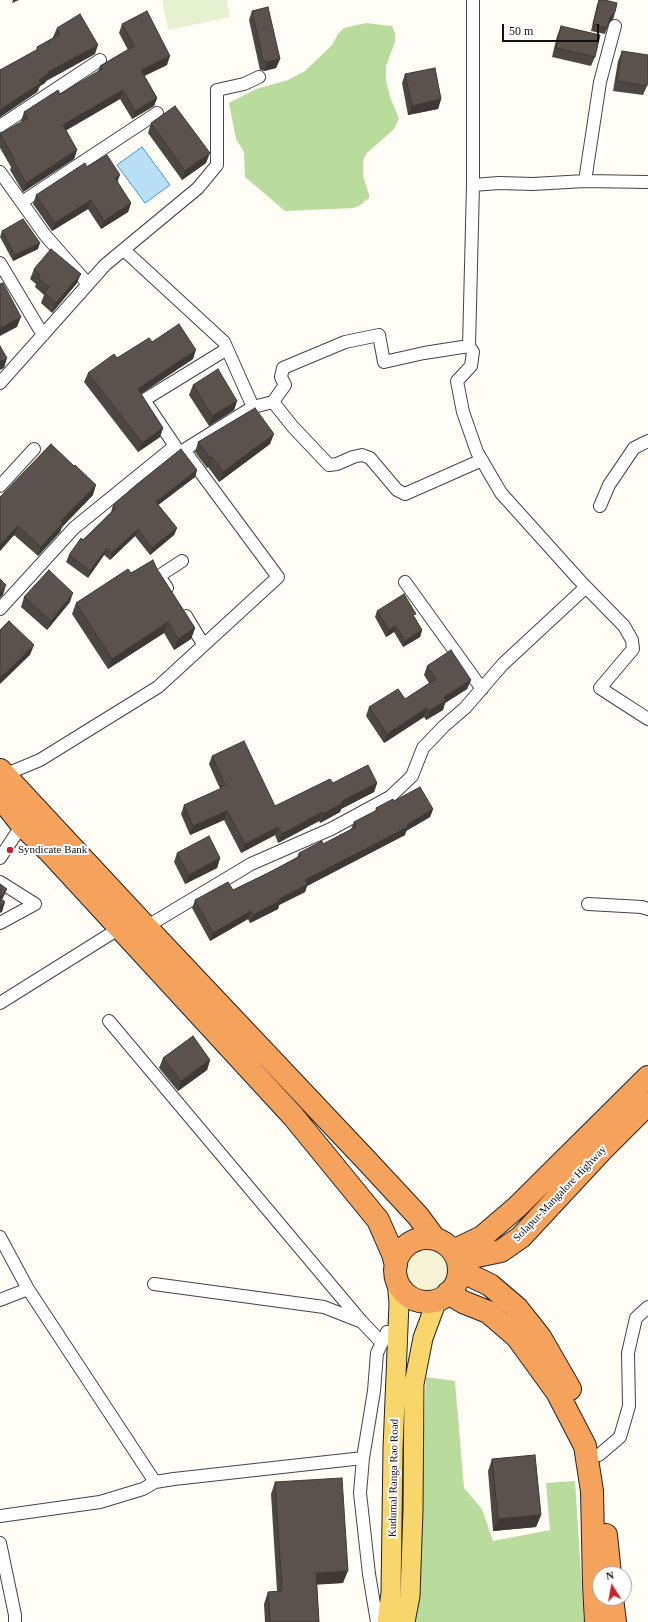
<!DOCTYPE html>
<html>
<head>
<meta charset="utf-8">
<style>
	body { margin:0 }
	#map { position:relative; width:648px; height:1622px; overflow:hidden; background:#fffdf5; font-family:"Times New Roman",serif }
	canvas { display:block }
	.north { position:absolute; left:592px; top:1566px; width:40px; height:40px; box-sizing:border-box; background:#fff; border:1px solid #a0a0a0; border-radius:50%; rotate:349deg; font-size:11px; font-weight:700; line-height:16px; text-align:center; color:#111 }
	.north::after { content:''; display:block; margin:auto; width:14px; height:18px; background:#c4262e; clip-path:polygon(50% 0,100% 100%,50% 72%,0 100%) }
	.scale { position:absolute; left:502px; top:24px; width:97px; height:18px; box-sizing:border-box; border:2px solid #111; border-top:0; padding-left:5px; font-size:12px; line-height:14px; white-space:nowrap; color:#111; -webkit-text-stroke:3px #fff; paint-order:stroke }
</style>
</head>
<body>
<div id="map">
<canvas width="648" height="1622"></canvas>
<div class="north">N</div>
<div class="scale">50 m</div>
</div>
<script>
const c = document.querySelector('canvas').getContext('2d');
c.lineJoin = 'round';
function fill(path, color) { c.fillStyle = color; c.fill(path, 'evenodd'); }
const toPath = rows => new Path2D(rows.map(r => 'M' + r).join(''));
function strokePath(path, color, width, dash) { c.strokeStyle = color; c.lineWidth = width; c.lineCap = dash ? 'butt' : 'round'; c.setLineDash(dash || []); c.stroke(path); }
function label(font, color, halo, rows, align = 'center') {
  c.font = font + ' "Times New Roman",serif'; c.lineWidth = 4; c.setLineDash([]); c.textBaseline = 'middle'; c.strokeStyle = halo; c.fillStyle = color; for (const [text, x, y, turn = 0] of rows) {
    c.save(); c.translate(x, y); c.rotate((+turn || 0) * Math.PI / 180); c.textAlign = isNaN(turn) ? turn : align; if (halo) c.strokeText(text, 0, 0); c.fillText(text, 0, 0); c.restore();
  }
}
fill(toPath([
	'405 1271a22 22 0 1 1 44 0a22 22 0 1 1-44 0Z'
]), '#f6f3d4');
fill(toPath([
	[366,23,392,26,395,33,395,42,386,66,386,81,390,97,399,118,394,129,367,153,363,160,363,176,369,194,369,198,362,204,354,208,285,211,245,177,244,152,236,139,229,103,256,89,288,80,305,71,332,45,338,34,344,28],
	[426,1377,455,1381,464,1488,482,1509,493,1541,550,1530,546,1483,575,1481,584,1622,415,1622,417,1613]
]), '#b9dc9c');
fill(toPath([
	[162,0,227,0,230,17,168,30]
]), '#e6f2cf');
const water = toPath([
	[142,147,170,185,145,203,117,165,142,147]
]);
fill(water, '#b9e0f7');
strokePath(water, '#3f96cf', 1);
const street = toPath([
	[473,0,473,185,499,183,533,184,585,181,648,182],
	[0,126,100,60],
	[0,172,45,235,88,284],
	[585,181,600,82,615,26],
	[22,202,157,113],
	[124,250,224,342,253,407],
	[0,263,43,335],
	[469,346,473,185],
	[0,383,105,265,198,188,217,165,217,90,244,84,259,77],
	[273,402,293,427,329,465,337,464,353,457,362,455,370,458,397,490,405,494,482,460],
	[0,486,34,449],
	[600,506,609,485,634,448,648,441],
	[405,582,482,689],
	[167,588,159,576,182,561],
	[0,609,74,528,175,446,144,400,227,349],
	[186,616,203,644],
	[4,775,40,760,158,687,278,577,184,450,253,407,273,402,285,385,281,377,283,368,345,342,379,335,384,362,424,353,469,346,473,352,471,366,457,381,463,412,477,452,501,493,582,583,624,626,632,640,633,649,600,688,648,719],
	[0,858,22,825],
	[0,882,35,904,0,923],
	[588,904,642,907,648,909],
	[146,927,251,864,331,829,390,797,412,776,423,748,444,726,465,708,503,664,586,587],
	[0,1003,120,928],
	[109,1021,362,1322],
	[0,1237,28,1289,155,1482],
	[154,1284,324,1307,362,1322,382,1343],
	[0,1300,28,1289],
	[599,1455,620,1437,629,1406,628,1353,636,1318,648,1307],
	[0,1516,100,1502,143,1489,155,1482,174,1479,363,1458],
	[0,1543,15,1615,15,1622],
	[377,1622,369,1574,360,1493,363,1458,374,1391,377,1353,387,1332,398,1333]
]);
const primary = toPath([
	[387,1622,391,1593,393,1448,399,1303,397,1280],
	[405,1622,410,1596,413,1511,414,1384,423,1338,437,1300]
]);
const highway = toPath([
	[0,770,146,927,367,1161,418,1216,435,1239],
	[0,797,22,825,50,852,293,1116,378,1220,393,1254,396,1265],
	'395 1270a32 32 0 1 1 64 0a32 32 0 1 1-64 0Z',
	[453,1251,482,1237,517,1207,648,1077],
	[458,1260,501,1251,521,1237,601,1151,648,1104],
	[459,1270,490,1285,517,1308,540,1337,570,1389],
	[448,1293,463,1302,488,1312,517,1337,557,1392,585,1446,592,1491,594,1585,596,1622],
	[606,1535,610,1574],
	[612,1598,615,1622]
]);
strokePath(street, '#444', 14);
strokePath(primary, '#222', 21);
strokePath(highway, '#222', 24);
strokePath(street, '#fff', 12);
strokePath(primary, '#f9d66b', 19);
strokePath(highway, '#f5a25d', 22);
fill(toPath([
	[599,0,615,12,613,19,609,23,605,34,591,31,597,5],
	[252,11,280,59,276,68,264,71,260,70,249,20],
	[122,24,167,65,144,76,157,98,154,106,132,119,120,99,66,130,77,150,74,159,23,192,10,170,11,167,0,148,0,134,22,122,21,121,24,112,60,94,98,72,100,66,128,50,119,33],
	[561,26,595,57,591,66,552,57,557,36],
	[57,28,95,54,46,81,45,83,40,86,37,92,0,117,0,70,36,51,37,47,54,38,53,37],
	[622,51,647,86,643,95,613,91,618,61],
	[405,74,441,99,438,109,408,115,402,83],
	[151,123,206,163,182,180,148,133],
	[87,167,117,182,131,203,128,212,101,229,88,209,52,231,33,204,36,195],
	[2,231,38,249,13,261,0,237],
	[34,269,77,283,52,313,41,303,44,295,35,287,36,284,30,279],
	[152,342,193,359,141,394,163,428,160,437,138,452,84,382,88,373,117,358],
	[193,385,237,401,234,410,209,426,189,395],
	[198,442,270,444,219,482,208,467,207,468,195,452],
	[197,470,195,477,158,505,177,528,174,535,150,555,135,536,110,560,104,555,88,578,66,562,69,555,83,540,111,512,113,505],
	[93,495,62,527,60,532,38,556,14,535,0,551,0,497],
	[157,569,195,628,191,639,174,650,164,633,108,669,72,614,76,603,131,573],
	[24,597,70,602,47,630,21,607],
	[377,611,415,618,422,630,420,637,403,647,394,632,386,637,375,617],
	[427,666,471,680,467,689,445,703,443,710,426,720,424,717,384,743,366,716,369,707,405,699,429,683,424,675],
	[212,756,275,806,333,783,377,783,374,792,341,809,340,812,320,823,319,821,278,843,275,835,241,853,224,820,190,835,181,814,184,805,220,789,209,764],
	[394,801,433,809,430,817,406,831,405,835,307,886,305,892,279,905,278,909,250,923,248,919,210,941,192,908,195,900,233,890,266,874,297,857,299,853,323,844,351,829,354,822,375,812,376,808],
	[177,853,220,858,217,868,185,884,174,862],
	[163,1058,210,1060,207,1070,178,1091,159,1068],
	[492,1459,541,1515,536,1527,493,1531,488,1471],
	[275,1482,343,1583,317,1584,319,1622,265,1622,264,1604,268,1592,277,1591,271,1494]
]), '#4d4742');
fill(toPath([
	[13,0,19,0,12,3],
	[615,12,613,19,608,24,610,17],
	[98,45,95,54,46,81,45,83,40,86,37,92,0,117,0,110,48,72],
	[170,56,167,65,138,79,141,70],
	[280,59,276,68,264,71,267,62],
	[123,90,120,99,60,134,63,125],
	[157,98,154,106,132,119,135,111],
	[441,99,438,109,408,115,412,106],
	[77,150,74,159,23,192,26,183],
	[210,153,206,163,182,180,185,171],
	[120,175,117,183,115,178],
	[91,200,88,209,52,231,55,223],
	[131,203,128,212,101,229,104,221],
	[40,243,38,249,13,261,15,255],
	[81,274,77,283,52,313,56,303],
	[21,317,17,327,0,336,0,328],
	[196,350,193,359,134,398,138,389],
	[7,358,4,368,0,370,0,362],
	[237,401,234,410,209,426,212,416],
	[163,428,160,437,138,452,142,443],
	[274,434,270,444,219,482,223,472],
	[212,457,208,467,207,468,210,458],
	[197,470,195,477,153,509,156,502],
	[96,485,93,495,62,527,60,532,38,556,41,547,61,521],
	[18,526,14,535,0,551,0,545],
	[177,528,174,535,150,555,152,548],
	[138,529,135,536,110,560,112,553],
	[107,548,104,555,88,578,90,571],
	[6,585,3,595,0,598,0,593],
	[73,593,70,602,47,630,51,621],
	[168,622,164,633,108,669,112,659],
	[396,626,394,632,386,637,389,630],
	[195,628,191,639,174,650,178,639],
	[422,630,420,637,403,647,405,641],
	[34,645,30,655,0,684,0,678],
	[471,680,467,689,445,703,443,710,426,720,429,711,444,697],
	[427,708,424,717,384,743,387,734],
	[377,783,374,792,341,809,340,812,320,823,323,814,342,801],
	[433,809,430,817,406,831,405,835,307,886,305,892,279,905,278,909,250,923,253,915,279,899,305,880,407,825],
	[227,811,224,820,190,835,193,826],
	[322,812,319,821,278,843,282,834],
	[278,827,275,835,241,853,245,844],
	[220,858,217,868,185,884,189,875],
	[7,889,3,898,0,902,0,897],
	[5,902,2,912,0,913,0,907],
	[251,911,248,919,210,941,213,933],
	[210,1060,207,1070,178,1091,181,1081],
	[541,1515,536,1527,493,1531,498,1519],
	[348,1571,343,1583,312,1585,316,1573]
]), '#3f3936');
const building = toPath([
	[599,0,605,0,617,3,615,12,610,17,607,28,593,24,599,0],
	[268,7,280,59,267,62,263,60,252,11,268,7],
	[147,11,170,56,141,70,157,98,135,111,123,90,63,125,77,150,26,183,13,161,15,160,0,134,28,118,24,112,55,92,58,90,60,94,102,69,100,66,134,46,122,24,147,11],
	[80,14,98,45,48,72,48,74,39,80,41,83,0,110,0,70,38,49,37,47,60,34,57,28,80,14],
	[561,26,600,35,595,57,556,48,561,26],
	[622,51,648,55,648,79,647,86,617,81,622,51],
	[435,68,441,99,412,106,405,74,435,68],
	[175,106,210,153,185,171,151,123,175,106],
	[107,155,120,175,115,178,131,203,104,221,91,200,55,223,36,195,85,163,87,167,107,155],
	[23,219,40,243,15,255,2,231,23,219],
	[51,249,81,274,56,303,44,293,49,287,38,278,40,275,34,269,51,249],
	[3,283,21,317,0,328,0,284,3,283],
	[179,324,196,350,138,389,163,428,142,443,88,373,114,354,117,358,149,338,152,342,179,324],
	[0,346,7,358,0,362,0,346],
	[218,369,237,401,212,416,193,385,218,369],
	[255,408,274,434,223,472,212,457,210,458,198,442,255,408],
	[51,444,74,466,75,465,96,485,61,521,63,523,41,547,18,526,0,545,0,497,51,444],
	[181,449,197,470,156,502,177,528,152,548,138,529,112,553,107,548,90,571,69,555,81,538,83,540,116,508,113,505,136,485,181,449],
	[153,560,157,569,195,628,178,639,168,622,112,659,76,603,128,569,131,573,153,560],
	[49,570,73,593,51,621,24,597,49,570],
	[0,579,6,585,0,593,0,579],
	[404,594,416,614,413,615,422,630,405,641,396,626,389,630,377,611,404,594],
	[9,621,34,645,0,678,0,630,9,621],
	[451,650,471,680,444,697,446,701,429,711,427,708,387,734,369,707,398,689,405,699,436,679,427,666,451,650],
	[244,741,275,806,330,779,333,783,368,765,377,783,342,801,343,803,323,814,322,812,282,834,278,827,245,844,227,811,193,826,184,805,222,788,221,786,225,785,212,756,244,741],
	[420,787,433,809,407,825,408,827,305,880,308,884,279,899,280,901,253,915,251,911,213,933,195,900,228,882,233,890,266,874,301,856,299,853,322,841,323,844,356,827,354,822,377,810,376,808,393,799,394,801,420,787],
	[209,836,220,858,189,875,177,853,209,836],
	[0,884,7,889,0,897,0,884],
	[0,898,5,902,0,907,0,898],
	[193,1036,210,1060,181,1081,163,1058,193,1036],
	[535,1455,541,1515,498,1519,492,1459,535,1455],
	[342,1478,348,1571,316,1573,319,1622,270,1622,268,1592,282,1591,275,1482,342,1478]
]);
fill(building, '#5a524d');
strokePath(building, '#3f3936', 1);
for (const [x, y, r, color] of [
	[10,850,4,"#c4262e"]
]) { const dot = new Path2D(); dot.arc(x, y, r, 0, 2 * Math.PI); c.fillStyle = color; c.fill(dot); strokePath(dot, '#fff', 1.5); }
label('11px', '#111', '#fff', [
	["Syndicate Bank",18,850]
], 'left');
label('11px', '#111', '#fff', [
	["Solapur-Mangalore Highway",560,1194,-46],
	["Kudumal Ranga Rao Road",394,1478,-89]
]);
</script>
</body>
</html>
